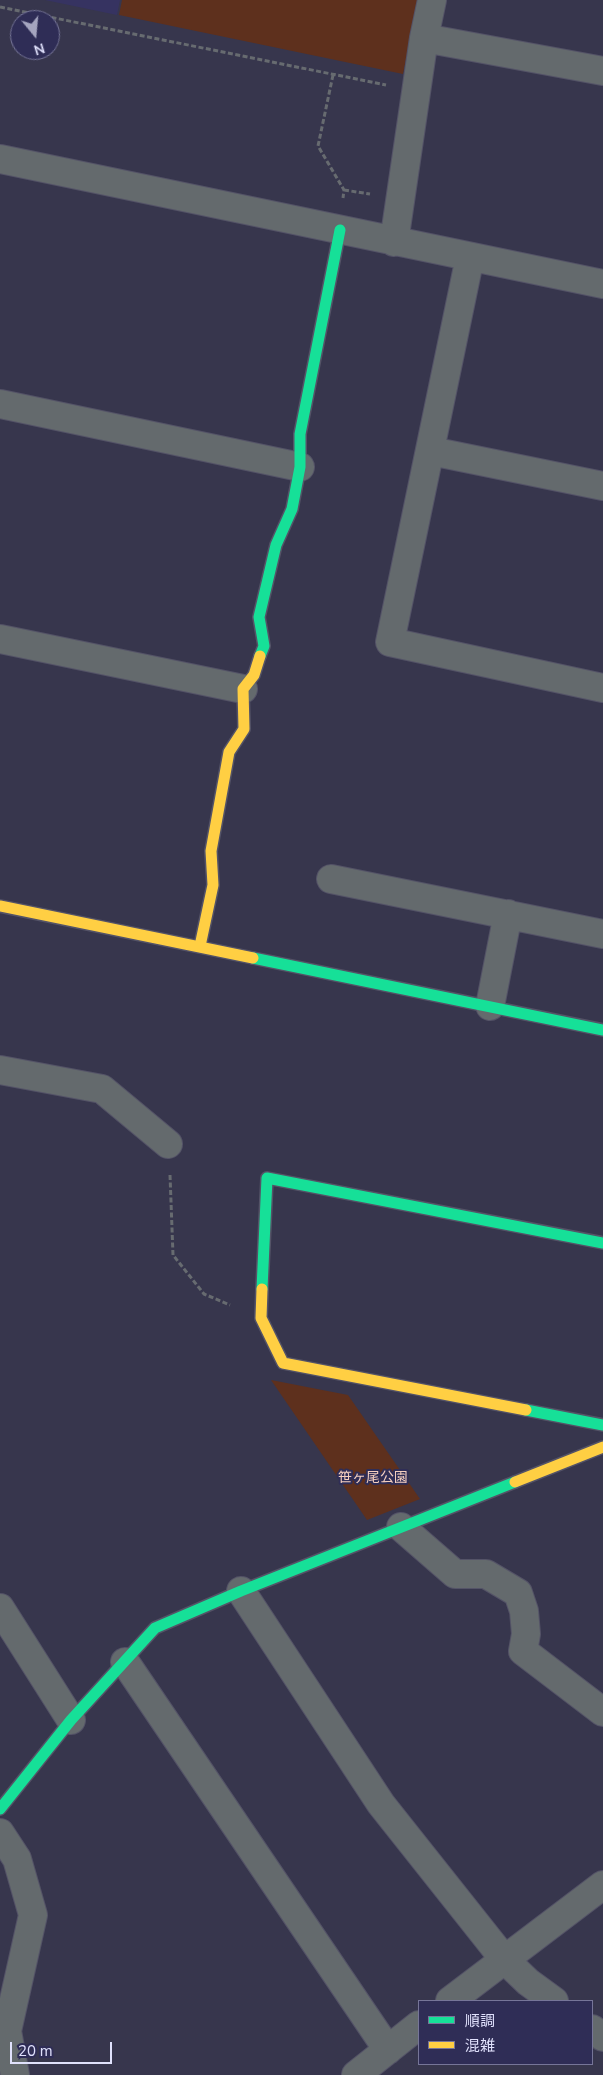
<!DOCTYPE html>
<html>
<head>
<meta charset="utf-8">
<style>
	body { margin:0 }
	#map { position:relative; width:603px; height:2075px; overflow:hidden; background:#37364d; font-family:"Nunito Sans","Noto Sans JP",sans-serif }
	canvas { display:block }
	.legend { position:absolute; left:418px; top:2000px; width:175px; height:65px; box-sizing:border-box; background:#2f2d56; border:1px solid #767598; margin:0; padding:6px 9px; list-style:none; font-size:15px; color:#e0e1fc }
	.legend li { display:flex; align-items:center; gap:10px; height:25px }
	.legend b { width:25px; border:1px solid #767598 }
	.north { position:absolute; left:10px; top:10px; width:50px; height:50px; box-sizing:border-box; background:#2f2d56; border:1px solid #767598; border-radius:50%; rotate:163deg; font-size:14px; font-weight:700; line-height:20px; text-align:center; color:#e0e1fc }
	.north::after { content:''; display:block; margin:auto; width:18px; height:22px; background:#a5a5bf; clip-path:polygon(50% 0,100% 100%,50% 72%,0 100%) }
	.scale { position:absolute; left:10px; top:2042px; width:102px; height:22px; box-sizing:border-box; border:2px solid #e0e1fc; border-top:0; padding-left:6px; font-size:15px; line-height:18px; white-space:nowrap; color:#e0e1fc; -webkit-text-stroke:4px #2f2d56; paint-order:stroke }
</style>
</head>
<body>
<div id="map">
<canvas width="603" height="2075"></canvas>
<ul class="legend">
<li><b style="height:6px;background:#16e098"></b>順調</li>
<li><b style="height:6px;background:#ffcf43"></b>混雑</li>
</ul>
<div class="north">N</div>
<div class="scale">20 m</div>
</div>
<script>
const c = document.querySelector('canvas').getContext('2d');
c.lineJoin = 'round';
function fill(path, color) { c.fillStyle = color; c.fill(path, 'evenodd'); }
const toPath = rows => new Path2D(rows.map(r => 'M' + r).join(''));
function strokePath(path, color, width, dash) { c.strokeStyle = color; c.lineWidth = width; c.lineCap = dash ? 'butt' : 'round'; c.setLineDash(dash || []); c.stroke(path); }
function label(font, color, halo, rows, align = 'center') {
  c.font = font + ' "Nunito Sans","Noto Sans JP",sans-serif'; c.lineWidth = 4; c.setLineDash([]); c.textBaseline = 'middle'; c.strokeStyle = halo; c.fillStyle = color; for (const [text, x, y, turn = 0] of rows) {
    c.save(); c.translate(x, y); c.rotate((+turn || 0) * Math.PI / 180); c.textAlign = isNaN(turn) ? turn : align; if (halo) c.strokeText(text, 0, 0); c.fillText(text, 0, 0); c.restore();
  }
}
fill(toPath([
	[45,0,120,0,117,15]
]), '#363361');
fill(toPath([
	[122,0,418,0,403,74,119,15],
	[271,1380,348,1395,420,1499,367,1520]
]), '#5e301d');
const street = toPath([
	[424,38,603,71],
	[0,159,603,284],
	[394,242,424,38,432,0],
	[470,257,390,642,603,688],
	[0,404,300,467],
	[431,451,603,486],
	[0,639,243,689],
	[331,879,603,934],
	[490,1006,508,914],
	[0,1070,102,1089,168,1144],
	[401,1527,455,1574,486,1574,518,1593,524,1611,526,1634,523,1651,603,1712],
	[241,1591,381,1804,504,1959,528,1982,554,2001],
	[0,1608,71,1720],
	[125,1662,388,2050],
	[0,1833,17,1859,33,1915,7,2031,15,2075],
	[450,2001,603,1885],
	[592,2029,603,2037],
	[356,2075,419,2025]
]);
const fast = toPath([
	[260,656,264,646,259,617,276,545,292,509,300,467,300,434,340,230],
	[253,958,603,1030],
	[262,1289,267,1178,603,1243],
	[526,1410,603,1425],
	[0,1809,71,1720,155,1628,241,1591,515,1482]
]);
const slow = toPath([
	[0,906,253,958],
	[200,946,213,885,211,851,229,752,244,729,243,689,254,675,260,656],
	[262,1289,261,1318,283,1363,526,1410],
	[515,1482,603,1447]
]);
strokePath(street, '#545367', 30);
strokePath(fast, '#545367', 14);
strokePath(slow, '#545367', 14);
strokePath(toPath([
	[0,7,386,85],
	[333,75,318,146,344,190,343,198],
	[344,190,370,194],
	[170,1175,173,1255,204,1294,230,1305]
]), '#676b70', 3, [5, 2.5]);
strokePath(street, '#646a6d', 28);
strokePath(fast, '#16e098', 11);
strokePath(slow, '#ffcf43', 11);
label('14px', '#f5cfbf', '#2f2d56', [
	["笹ヶ尾公園",373,1479]
]);
</script>
</body>
</html>
